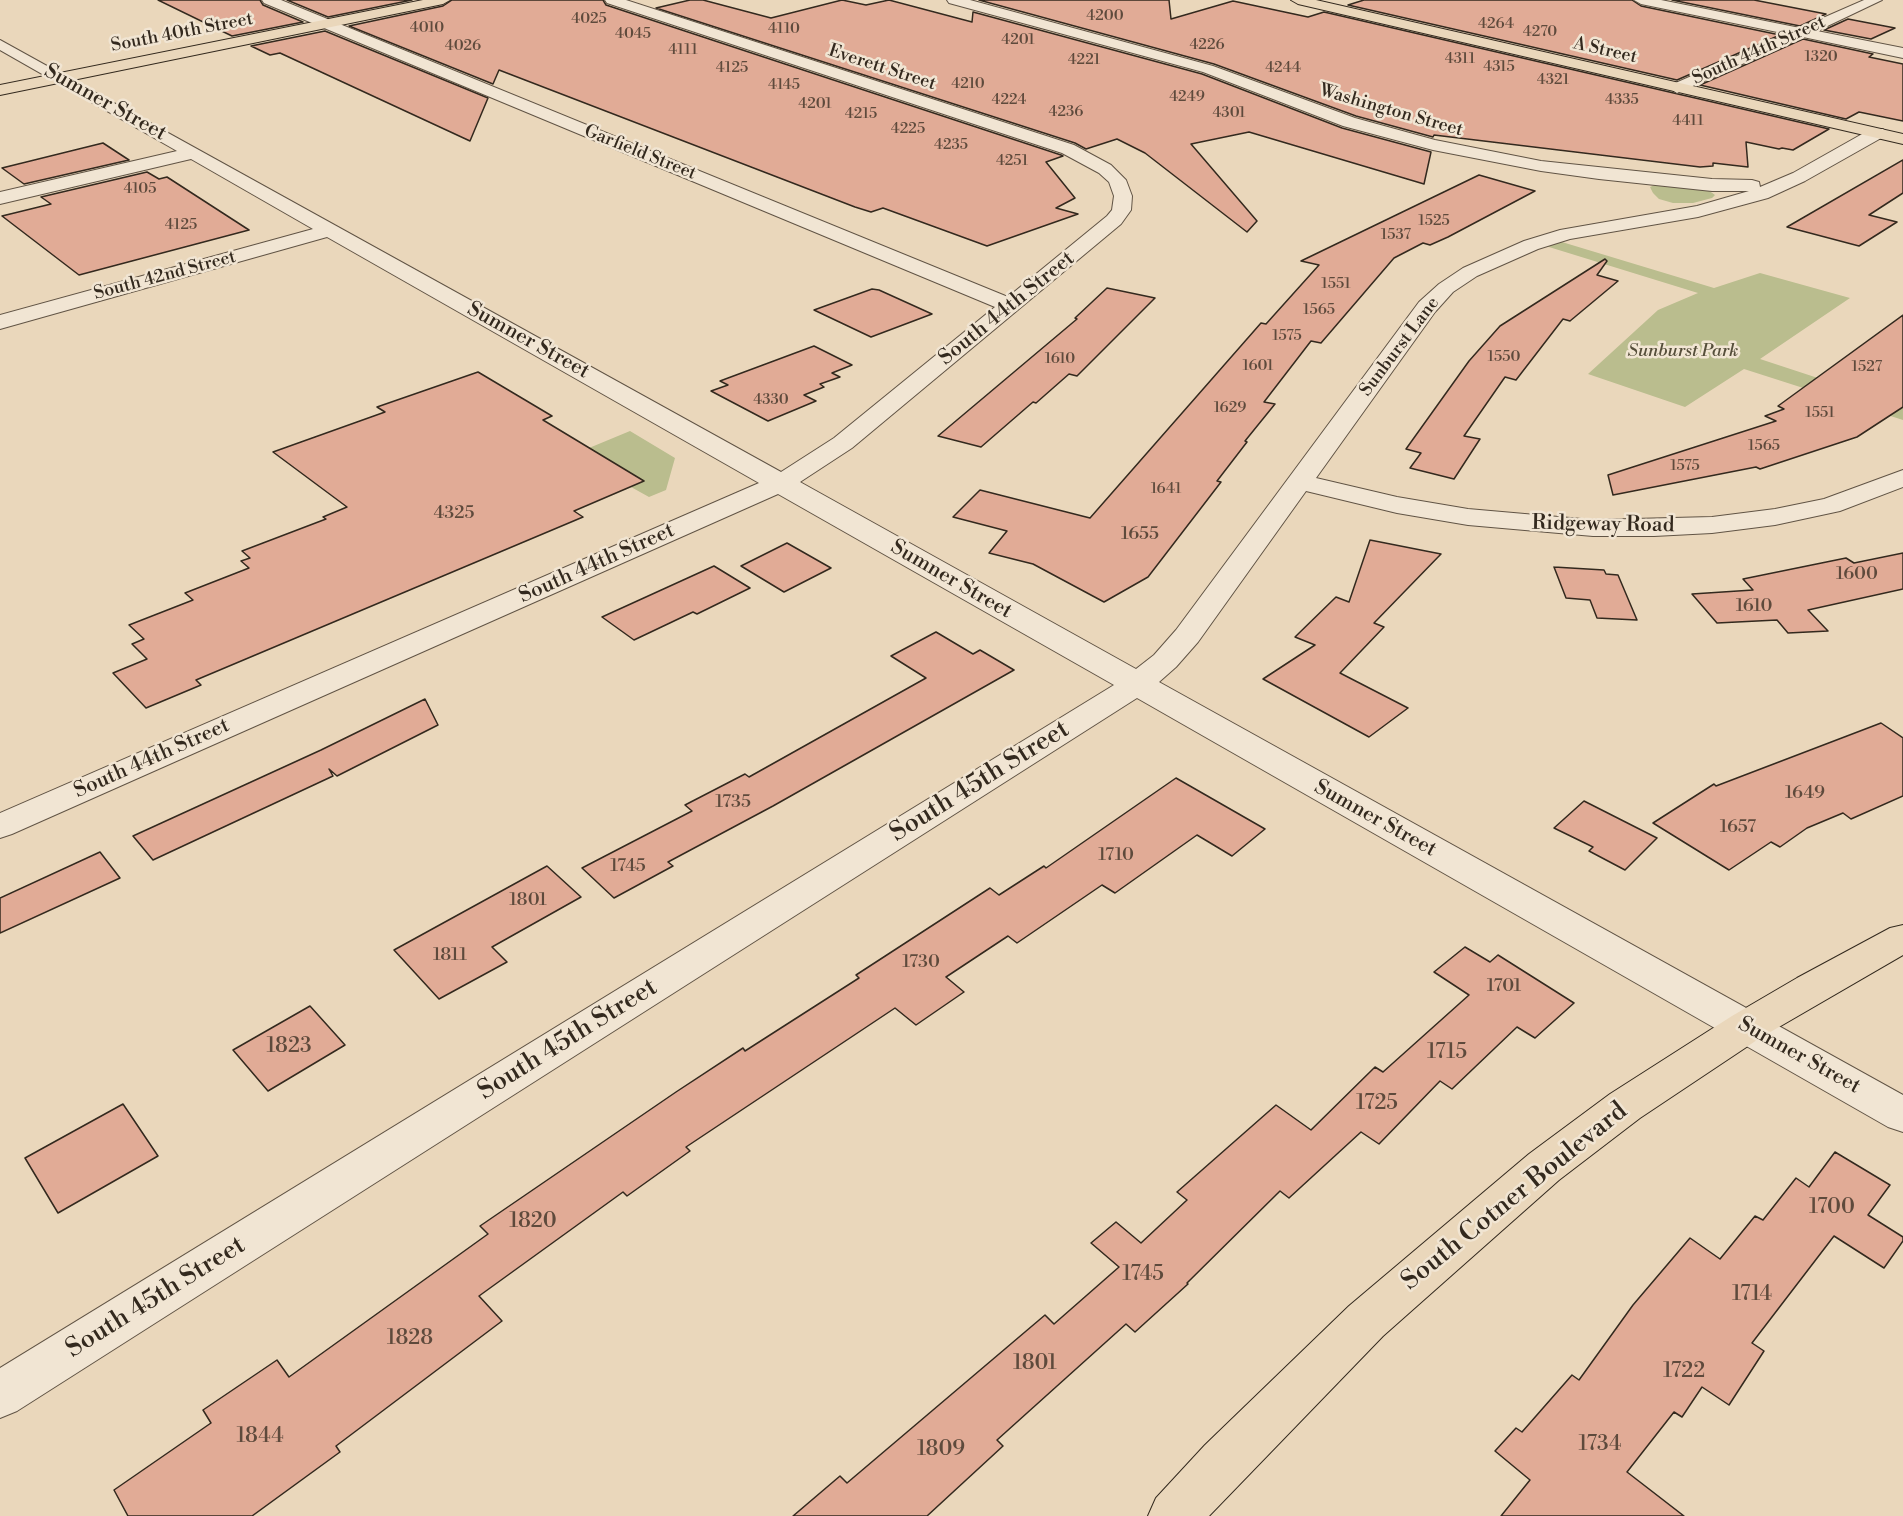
<!DOCTYPE html>
<html>
<head>
<meta charset="utf-8">
<style>
	body { margin:0 }
	canvas { display:block; background:#ead7bb }
</style>
</head>
<body>
<canvas width="1903" height="1516"></canvas>
<script>
const c = document.querySelector('canvas').getContext('2d');
c.lineJoin = 'round';
function fill(path, color) { c.fillStyle = color; c.fill(path, 'evenodd'); }
const toPath = rows => new Path2D(rows.map(r => 'M' + r).join(''));
function strokePath(path, color, width, dash) { c.strokeStyle = color; c.lineWidth = width; c.lineCap = dash ? 'butt' : 'round'; c.setLineDash(dash || []); c.stroke(path); }
function label(font, color, halo, rows, align = 'center') {
  c.font = font + ' "Libre Bodoni",serif'; c.lineWidth = 5; c.setLineDash([]); c.textBaseline = 'middle'; c.strokeStyle = halo; c.fillStyle = color; for (const [text, x, y, turn = 0] of rows) {
    c.save(); c.translate(x, y); c.rotate((+turn || 0) * Math.PI / 180); c.textAlign = isNaN(turn) ? turn : align; if (halo) c.strokeText(text, 0, 0); c.fillText(text, 0, 0); c.restore();
  }
}
fill(toPath([
	[1657,184,1708,190,1715,195,1712,198,1693,203,1673,203,1659,199,1653,193,1650,187],
	[1552,239,1714,288,1760,273,1850,298,1760,359,1903,406,1903,420,1744,369,1685,407,1588,374,1658,310,1698,293,1536,243],
	[630,431,675,458,666,490,649,497,631,487,644,481,589,448]
]), '#babd8e');
const building = toPath([
	[158,0,260,0,263,5,303,22,232,36,158,0],
	[287,0,412,0,328,17,287,0],
	[452,0,603,0,606,5,1061,155,1063,156,1046,162,1075,198,1056,208,1078,214,987,246,883,208,871,212,855,207,499,70,493,84,349,26,443,6,452,0],
	[690,0,703,0,771,18,842,0,866,5,889,0,972,22,973,12,1202,74,1342,128,1431,152,1424,184,1249,132,1191,144,1257,221,1247,232,1145,153,1117,139,1086,149,1075,143,656,8,690,0],
	[979,0,1169,0,1171,19,1233,1,1308,17,1324,12,1829,129,1793,150,1782,148,1779,149,1746,142,1748,167,1713,163,1713,166,1700,167,1434,135,1433,137,1356,116,1214,64,979,0],
	[1364,0,1632,0,1641,6,1780,35,1677,80,1348,5,1364,0],
	[1672,0,1754,0,1826,14,1800,26,1672,0],
	[1848,19,1895,28,1871,39,1824,30,1848,19],
	[325,31,488,98,470,141,280,53,270,55,251,46,325,31],
	[1803,39,1873,54,1869,57,1903,64,1903,121,1859,112,1846,119,1700,85,1803,39],
	[103,143,129,160,24,184,2,168,103,143],
	[1903,160,1903,193,1869,215,1897,222,1859,246,1787,227,1903,160],
	[147,172,159,179,167,177,249,230,79,275,2,216,51,204,41,197,147,172],
	[1479,175,1535,191,1448,237,1430,245,1423,243,1394,258,1321,343,1311,341,1264,402,1275,404,1245,441,1247,442,1217,481,1221,482,1148,577,1104,602,1033,564,989,553,1007,531,953,517,980,490,1090,518,1261,323,1266,324,1319,265,1301,261,1479,175],
	[1605,259,1607,261,1597,275,1618,281,1570,321,1563,319,1516,380,1505,377,1464,436,1480,439,1454,479,1410,468,1421,453,1406,449,1469,361,1500,326,1605,259],
	[1107,288,1155,298,1077,376,1069,374,1036,403,1033,402,981,447,938,436,1077,319,1075,318,1107,288],
	[872,289,879,290,932,314,871,337,814,310,872,289],
	[1903,315,1903,407,1857,437,1760,469,1756,467,1613,495,1608,475,1776,421,1765,416,1784,409,1778,406,1903,315],
	[814,346,852,365,832,373,840,377,820,384,824,387,804,395,816,401,768,421,711,391,728,385,720,381,814,346],
	[478,372,552,416,543,420,644,481,574,511,583,517,196,680,201,685,146,708,113,673,147,659,132,644,144,639,129,625,193,600,185,593,249,568,241,561,250,558,242,551,326,519,323,517,347,507,273,452,385,412,377,407,478,372],
	[1370,540,1441,554,1374,623,1384,627,1340,673,1408,708,1369,737,1263,679,1315,645,1295,637,1336,597,1349,602,1370,540],
	[787,543,831,568,784,592,741,566,787,543],
	[1903,553,1903,589,1808,610,1828,631,1788,633,1777,620,1717,623,1692,594,1753,590,1743,579,1846,558,1854,563,1903,553],
	[714,566,750,588,697,614,693,612,634,640,602,617,714,566],
	[1554,567,1604,570,1606,574,1618,575,1637,620,1597,618,1590,600,1566,598,1554,567],
	[936,632,973,654,980,650,1014,670,773,806,668,862,673,866,614,898,582,868,692,811,685,805,745,774,749,777,926,678,891,656,936,632],
	[425,699,438,725,337,776,329,769,333,776,153,860,133,836,321,750,425,699],
	[1881,723,1903,738,1903,796,1851,819,1843,813,1807,828,1780,847,1771,842,1729,870,1653,823,1714,784,1716,786,1881,723],
	[1176,778,1265,829,1232,856,1197,835,1115,893,1102,885,1017,943,1008,936,946,977,964,992,916,1025,895,1008,686,1147,690,1151,627,1196,623,1192,479,1296,502,1321,336,1446,340,1452,252,1516,128,1516,114,1490,211,1423,203,1410,277,1360,289,1377,488,1234,480,1226,676,1092,743,1048,745,1051,859,978,856,975,990,888,999,895,1044,866,1046,868,1176,778],
	[1584,801,1657,838,1625,870,1589,851,1593,847,1554,828,1584,801],
	[100,852,120,878,0,933,0,898,100,852],
	[547,866,581,897,492,947,507,962,439,999,394,950,547,866],
	[1465,947,1490,962,1498,955,1574,1003,1535,1038,1517,1027,1452,1089,1440,1081,1379,1144,1361,1132,1289,1198,1280,1191,1187,1283,1188,1284,1135,1332,1126,1324,997,1440,1003,1446,927,1516,793,1516,840,1476,847,1483,1045,1315,1054,1324,1119,1267,1091,1243,1116,1222,1141,1243,1187,1200,1177,1192,1276,1105,1311,1130,1375,1067,1383,1072,1469,995,1434,972,1465,947],
	[310,1006,345,1045,268,1091,233,1050,310,1006],
	[123,1104,158,1156,58,1213,25,1158,123,1104],
	[1835,1152,1890,1185,1868,1215,1903,1237,1903,1241,1884,1268,1834,1236,1752,1343,1764,1351,1729,1405,1702,1387,1682,1417,1674,1412,1627,1472,1684,1516,1501,1516,1530,1480,1495,1451,1516,1428,1522,1432,1572,1375,1579,1380,1633,1305,1690,1238,1720,1259,1755,1216,1763,1220,1796,1178,1809,1187,1835,1152]
]);
fill(building, '#e1ab96');
strokePath(building, '#33291e', 1.5);
const minor = toPath([
	[262,0,281,0,1008,297,1107,216,1112,210,1114,196,1109,182,1099,173,1062,153,607,3,605,0,626,0,1074,145,1111,165,1126,180,1132,196,1131,210,1121,224,852,448,800,482,1136,669,1154,655,1176,630,1419,302,1439,284,1463,268,1524,241,1560,230,1697,206,1749,191,1712,191,1599,179,1541,171,1433,150,1343,126,1203,72,949,3,947,0,970,0,1213,66,1355,118,1435,140,1541,161,1712,179,1752,180,1759,182,1760,187,1793,173,1871,129,1883,129,1886,133,1883,137,1805,181,1768,198,1698,217,1570,239,1538,249,1477,276,1453,292,1435,312,1316,478,1397,497,1468,509,1593,520,1712,517,1775,509,1824,499,1903,470,1903,487,1840,511,1775,525,1712,533,1654,536,1593,536,1468,525,1397,513,1306,491,1198,642,1176,667,1159,682,1903,1095,1903,1132,1888,1127,1137,698,17,1411,0,1418,0,1368,1114,685,778,494,12,834,0,838,0,813,759,483,327,237,0,329,0,315,313,229,191,159,0,204,0,192,177,151,0,50,0,40,781,472,834,438,995,307,264,3,262,0],
	[1634,0,1661,0,1800,28,1864,0,1882,0,1817,31,1903,48,1903,58,1803,37,1677,93,1669,88,1671,85,1787,34,1641,4,1634,0]
]);
const major = toPath([
	[423,0,450,0,443,4,0,95,0,85,423,0],
	[1291,0,1316,0,1903,134,1903,144,1298,4,1291,0],
	[1903,925,1903,955,1760,1038,1640,1118,1559,1180,1383,1336,1209,1516,1148,1516,1156,1498,1205,1445,1349,1306,1529,1154,1610,1094,1732,1016,1797,978,1890,928,1903,925]
]);
strokePath(minor, '#615445', 2);
strokePath(major, '#33291e', 2);
fill(minor, '#f1e5d3');
fill(major, '#ead7bb');
label('15px', '#5e4a3c', null, [
	["4200",1105,16],
	["4025",589,19],
	["4264",1496,24],
	["4010",427,28],
	["4110",784,29],
	["4270",1540,32],
	["4045",633,34],
	["4201",1018,40],
	["4226",1207,45],
	["4026",463,46],
	["4111",683,50],
	["1320",1821,57],
	["4311",1460,59],
	["4221",1084,60],
	["4315",1499,67],
	["4125",732,68],
	["4244",1283,68],
	["4321",1553,80],
	["4210",968,84],
	["4145",784,85],
	["4249",1187,97],
	["4224",1009,100],
	["4335",1622,100],
	["4201",815,104],
	["4236",1066,112],
	["4301",1229,113],
	["4215",861,114],
	["4411",1688,121],
	["4225",908,129],
	["4235",951,145],
	["4251",1012,161],
	["4105",140,189],
	["1525",1434,221],
	["4125",181,225],
	["1537",1396,235],
	["1551",1336,284],
	["1565",1319,310],
	["1575",1287,336],
	["1550",1504,357],
	["1610",1060,359],
	["1601",1258,366],
	["1527",1867,367],
	["4330",771,400],
	["1629",1230,408],
	["1551",1820,413],
	["1565",1764,446],
	["1575",1685,466],
	["1641",1166,489]
]);
label('18px', '#33291e', '#f1e5d3', [
	["South 40th Street",182,33,-11],
	["A Street",1605,51,13],
	["South 44th Street",1759,51,-24],
	["Everett Street",882,68,18],
	["Washington Street",1391,111,16],
	["Garfield Street",640,153,22],
	["South 42nd Street",165,276,-15],
	["Sunburst Lane",1400,347,-53]
]);
label('italic 18px', '#554e3a', '#f1e5d3', [
	["Sunburst Park",1683,352]
]);
label('18px', '#5e4a3c', null, [
	["4325",454,514],
	["1655",1140,535],
	["1600",1857,575],
	["1610",1754,607],
	["1649",1805,794],
	["1735",733,803],
	["1657",1738,828],
	["1710",1116,856],
	["1745",628,867],
	["1801",528,901],
	["1811",450,956],
	["1730",921,963],
	["1701",1504,987]
]);
label('21px', '#33291e', '#f1e5d3', [
	["Sumner Street",105,103,29],
	["South 44th Street",1007,309,-39],
	["Sumner Street",528,341,29],
	["Ridgeway Road",1603,525,1],
	["South 44th Street",597,564,-24],
	["Sumner Street",951,580,30],
	["South 44th Street",152,759,-24],
	["Sumner Street",1375,819,29],
	["Sumner Street",1799,1056,29]
]);
label('21px', '#5e4a3c', null, [
	["1823",289,1047],
	["1715",1447,1053],
	["1725",1377,1104],
	["1700",1832,1208],
	["1820",533,1222],
	["1745",1143,1275],
	["1714",1752,1295],
	["1828",410,1339],
	["1801",1035,1364],
	["1722",1684,1372],
	["1844",260,1437],
	["1734",1600,1445],
	["1809",941,1450]
]);
label('26px', '#33291e', '#f1e5d3', [
	["South 45th Street",980,782,-32],
	["South 45th Street",568,1040,-32],
	["South Cotner Boulevard",1515,1197,-39],
	["South 45th Street",156,1298,-32]
]);
</script>
</body>
</html>
